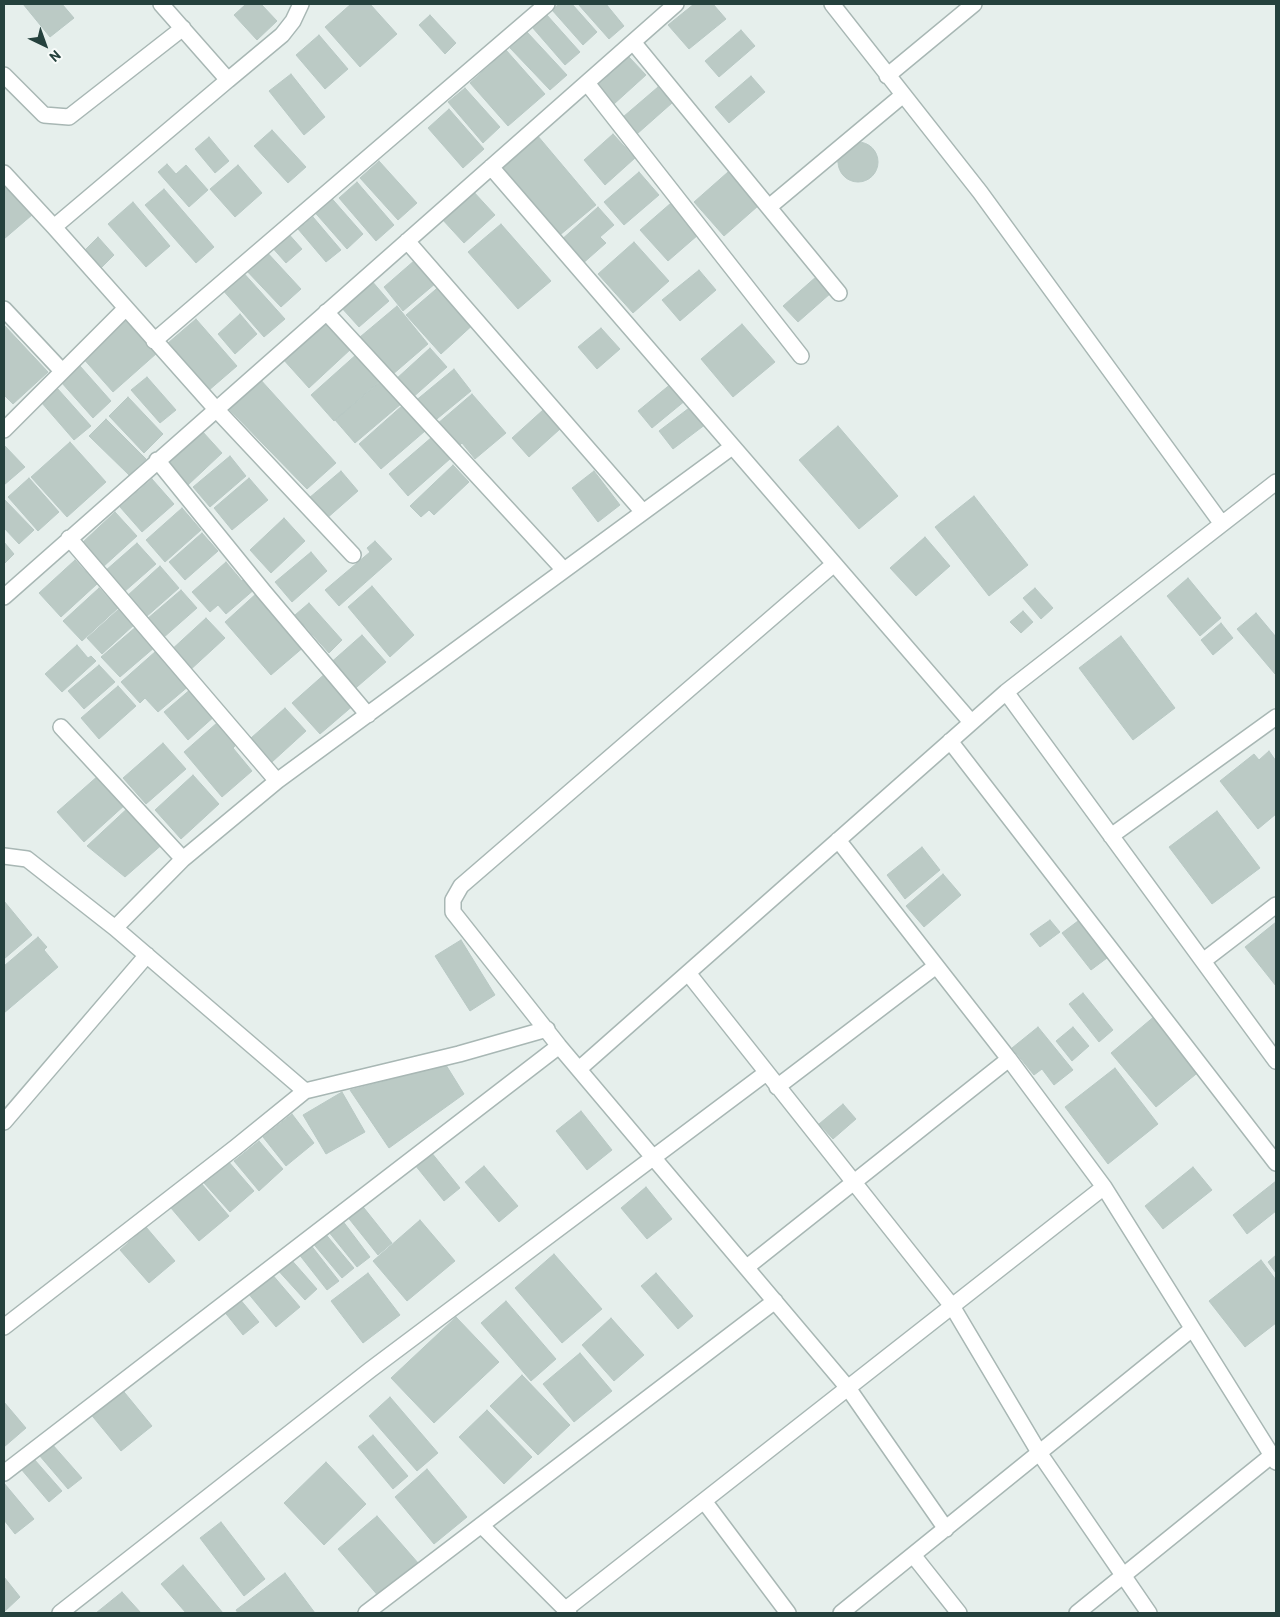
<!DOCTYPE html>
<html>
<head>
<meta charset="utf-8">
<style>
	body { margin:0 }
	#map { position:relative; width:1280px; height:1617px; overflow:hidden; background:#e6efec; font-family:Barlow,sans-serif }
	canvas { display:block }
	.frame { position:absolute; inset:0; border:5px solid #25413d; pointer-events:none }
	.north { position:absolute; left:20px; top:20px; width:50px; height:50px; -webkit-text-stroke:4px #f7fbf9; paint-order:stroke; rotate:138deg; font-size:14px; font-weight:700; line-height:20px; text-align:center; color:#25413d }
	.north::after { content:''; display:block; margin:auto; width:18px; height:22px; background:#25413d; clip-path:polygon(50% 0,100% 100%,50% 72%,0 100%) }
</style>
</head>
<body>
<div id="map">
<canvas width="1280" height="1617"></canvas>
<div class="frame"></div>
<div class="north">N</div>
</div>
<script>
const c = document.querySelector('canvas').getContext('2d');
c.lineJoin = 'round';
function fill(path, color) { c.fillStyle = color; c.fill(path, 'evenodd'); }
const toPath = rows => new Path2D(rows.map(r => 'M' + r).join(''));
function strokePath(path, color, width, dash) { c.strokeStyle = color; c.lineWidth = width; c.lineCap = dash ? 'butt' : 'round'; c.setLineDash(dash || []); c.stroke(path); }
const building = toPath([
	[23,4,62,4,74,18,50,37,23,4],
	[246,4,261,4,277,21,257,40,234,15,246,4],
	[351,4,370,4,397,34,360,67,325,27,351,4],
	[559,4,572,4,597,32,583,45,552,10,559,4],
	[578,4,606,4,624,26,609,39,578,4],
	[694,4,713,4,726,19,689,49,668,25,694,4],
	[546,14,580,52,565,65,532,27,546,14],
	[430,15,456,43,445,54,419,25,430,15],
	[741,30,755,46,719,77,705,61,741,30],
	[527,32,567,75,550,90,510,48,527,32],
	[319,35,348,69,325,89,296,55,319,35],
	[506,50,545,94,508,126,470,83,506,50],
	[629,57,646,75,614,104,597,86,629,57],
	[291,74,325,117,304,135,269,91,291,74],
	[751,76,765,92,729,123,715,107,751,76],
	[658,87,672,103,637,134,623,117,658,87],
	[465,88,500,127,483,143,448,102,465,88],
	[449,109,484,149,463,168,428,128,449,109],
	[272,130,306,167,288,183,254,146,272,130],
	[613,134,635,158,605,185,584,160,613,134],
	[537,135,596,205,560,235,501,166,537,135],
	[209,137,229,161,215,173,195,149,209,137],
	'838 162a20 20 0 1 1 40 0a20 20 0 1 1-40 0Z',
	[379,161,417,203,398,220,360,178,379,161],
	[167,164,176,174,186,165,208,190,189,207,158,172,167,164],
	[238,165,262,193,235,217,210,189,238,165],
	[639,172,659,195,624,225,604,202,639,172],
	[728,172,758,206,724,236,694,202,728,172],
	[4,182,32,215,4,239,4,182],
	[357,182,394,225,376,241,339,198,357,182],
	[164,189,214,247,196,263,145,205,164,189],
	[472,190,495,215,464,243,441,218,472,190],
	[327,193,363,234,347,249,311,208,327,193],
	[133,202,170,246,146,267,108,224,133,202],
	[671,203,698,235,668,261,640,230,671,203],
	[598,207,614,225,600,237,606,243,581,265,560,241,598,207],
	[313,217,341,250,326,262,298,229,313,217],
	[501,224,551,281,518,309,468,252,501,224],
	[286,231,302,249,286,263,270,245,286,231],
	[98,237,114,255,101,268,84,251,98,237],
	[634,242,669,281,633,313,598,274,634,242],
	[264,249,301,289,281,307,244,268,264,249],
	[415,260,436,283,403,311,384,287,415,260],
	[241,270,285,319,264,337,221,288,241,270],
	[699,270,716,290,680,321,662,300,699,270],
	[817,276,831,293,798,322,783,306,817,276],
	[371,280,389,301,359,327,340,306,371,280],
	[442,284,476,322,441,354,406,315,442,284],
	[397,306,428,344,392,375,360,337,397,306],
	[240,314,257,334,235,354,218,334,240,314],
	[125,317,157,353,113,392,81,356,125,317],
	[196,319,237,366,208,391,168,343,196,319],
	[325,319,352,348,309,388,282,358,325,319],
	[742,324,775,362,733,397,701,359,742,324],
	[4,325,48,372,13,404,4,395,4,325],
	[601,328,620,349,597,369,578,347,601,328],
	[430,348,447,367,411,399,395,380,430,348],
	[358,353,381,380,334,421,311,395,358,353],
	[80,366,111,401,93,418,61,382,80,366],
	[454,369,471,391,432,423,414,402,454,369],
	[147,377,176,410,160,423,131,390,147,377],
	[259,378,336,463,307,489,228,408,259,378],
	[382,380,401,404,355,443,335,420,382,380],
	[672,383,686,400,652,428,638,411,672,383],
	[57,388,91,426,74,440,41,402,57,388],
	[472,394,506,433,475,459,462,443,457,448,437,424,472,394],
	[128,397,163,434,144,453,109,416,128,397],
	[403,405,425,431,381,469,359,444,403,405],
	[693,405,706,424,673,449,659,431,693,405],
	[543,410,560,429,529,457,512,438,543,410],
	[106,419,146,459,129,475,89,436,106,419],
	[838,426,898,496,859,529,799,460,838,426],
	[202,431,222,453,188,485,168,463,202,431],
	[432,437,451,458,408,496,389,474,432,437],
	[70,442,106,482,67,517,31,477,70,442],
	[4,445,25,467,4,485,4,445],
	[230,456,246,476,210,507,193,487,230,456],
	[453,465,469,482,434,515,429,510,421,517,410,506,453,465],
	[341,471,358,491,326,519,309,498,341,471],
	[594,471,620,505,598,522,572,488,594,471],
	[29,478,59,512,38,531,8,497,29,478],
	[249,478,268,500,232,530,214,508,249,478],
	[152,479,174,504,142,532,120,507,152,479],
	[974,496,1028,565,989,596,935,527,974,496],
	[4,499,34,530,19,544,4,528,4,499],
	[182,508,201,530,165,562,146,540,182,508],
	[115,512,137,536,103,567,82,543,115,512],
	[284,518,305,541,271,573,250,550,284,518],
	[202,533,218,551,185,580,169,562,202,533],
	[925,537,950,566,916,596,890,568,925,537],
	[375,541,392,559,339,606,325,590,370,552,367,548,375,541],
	[4,542,14,554,4,564,4,542],
	[137,543,156,564,124,592,105,571,137,543],
	[311,552,327,571,292,602,275,582,311,552],
	[75,560,97,584,61,617,39,593,75,560],
	[226,562,242,581,246,577,256,588,226,614,218,605,210,612,192,592,226,562],
	[160,566,179,588,146,617,127,596,160,566],
	[1188,578,1221,618,1200,636,1167,596,1188,578],
	[372,586,414,635,390,657,348,607,372,586],
	[99,588,118,608,82,641,63,621,99,588],
	[1035,588,1053,608,1041,619,1023,598,1035,588],
	[181,590,197,608,163,638,147,619,181,590],
	[258,592,305,646,271,675,225,622,258,592],
	[309,603,342,640,329,653,295,615,309,603],
	[120,608,135,624,102,654,87,638,120,608],
	[1023,611,1033,622,1021,633,1010,622,1023,611],
	[1256,613,1276,637,1275,674,1237,629,1256,613],
	[206,618,225,638,188,672,169,652,206,618],
	[1221,623,1233,638,1213,655,1201,640,1221,623],
	[137,626,155,647,120,677,101,657,137,626],
	[362,635,386,662,351,692,328,665,362,635],
	[1121,636,1175,708,1133,740,1079,668,1121,636],
	[77,645,88,658,91,656,96,661,62,692,45,674,77,645],
	[156,651,190,685,158,712,145,698,140,703,121,682,156,651],
	[99,665,115,682,84,709,68,691,99,665],
	[327,672,355,704,320,734,292,703,327,672],
	[118,686,136,706,99,739,81,718,118,686],
	[192,688,216,715,188,740,164,712,192,688],
	[285,708,306,731,272,762,251,738,285,708],
	[218,722,237,744,233,748,252,771,222,797,184,752,218,722],
	[163,743,186,769,146,804,123,778,163,743],
	[1269,751,1276,761,1276,814,1258,829,1220,781,1254,754,1259,760,1269,751],
	[99,775,126,804,84,842,57,812,99,775],
	[193,775,219,804,181,839,155,810,193,775],
	[131,805,165,842,125,877,87,846,131,805],
	[1217,811,1260,868,1212,904,1169,847,1217,811],
	[922,847,940,870,905,899,887,875,922,847],
	[943,874,961,895,924,927,906,906,943,874],
	[4,901,32,935,4,959,4,901],
	[1082,918,1111,955,1091,970,1062,933,1082,918],
	[1050,920,1060,932,1040,947,1030,934,1050,920],
	[1276,922,1276,986,1245,947,1276,922],
	[38,937,47,947,44,950,58,967,4,1013,4,966,38,937],
	[461,940,495,995,470,1011,435,956,461,940],
	[1083,993,1113,1030,1099,1042,1069,1004,1083,993],
	[1156,1015,1201,1070,1156,1107,1111,1053,1156,1015],
	[1038,1027,1073,1070,1054,1085,1042,1069,1034,1075,1012,1048,1038,1027],
	[1073,1027,1089,1046,1072,1061,1056,1041,1073,1027],
	[446,1065,464,1094,389,1148,350,1090,446,1065],
	[1115,1068,1158,1124,1108,1164,1065,1107,1115,1068],
	[342,1092,365,1132,326,1154,303,1115,342,1092],
	[843,1104,856,1119,833,1139,819,1124,843,1104],
	[581,1111,612,1150,587,1170,556,1131,581,1111],
	[292,1114,314,1143,286,1166,263,1137,292,1114],
	[259,1141,283,1169,259,1191,234,1161,259,1141],
	[431,1152,460,1188,444,1201,415,1165,431,1152],
	[228,1161,254,1191,230,1212,204,1183,228,1161],
	[484,1166,518,1206,499,1222,465,1182,484,1166],
	[1193,1167,1212,1190,1163,1229,1145,1206,1193,1167],
	[1276,1181,1276,1211,1247,1234,1233,1215,1276,1181],
	[201,1183,229,1216,199,1241,171,1208,201,1183],
	[646,1187,672,1219,647,1239,621,1208,646,1187],
	[360,1203,392,1243,378,1255,346,1215,360,1203],
	[342,1220,370,1257,357,1267,328,1231,342,1220],
	[420,1220,455,1261,407,1301,373,1261,420,1220],
	[146,1227,175,1261,149,1283,120,1250,146,1227],
	[323,1231,354,1268,342,1278,311,1241,323,1231],
	[310,1244,339,1281,327,1290,298,1253,310,1244],
	[554,1254,602,1309,562,1343,515,1288,554,1254],
	[1276,1255,1276,1273,1268,1262,1276,1255],
	[288,1256,317,1289,305,1300,275,1267,288,1256],
	[1261,1260,1276,1280,1276,1323,1245,1347,1209,1301,1261,1260],
	[271,1273,300,1307,276,1327,247,1292,271,1273],
	[368,1273,400,1315,363,1343,331,1301,368,1273],
	[656,1273,693,1316,678,1329,641,1286,656,1273],
	[239,1298,259,1322,243,1335,223,1310,239,1298],
	[506,1301,556,1359,531,1381,481,1323,506,1301],
	[456,1317,499,1362,434,1423,391,1378,456,1317],
	[611,1318,644,1355,614,1381,582,1345,611,1318],
	[580,1353,612,1391,574,1422,543,1384,580,1353],
	[522,1375,570,1425,538,1455,490,1406,522,1375],
	[120,1387,152,1426,121,1451,89,1412,120,1387],
	[390,1397,438,1453,417,1471,369,1416,390,1397],
	[4,1402,26,1428,4,1447,4,1402],
	[487,1410,532,1457,504,1484,459,1437,487,1410],
	[373,1435,408,1476,393,1489,358,1447,373,1435],
	[52,1444,82,1478,68,1489,39,1455,52,1444],
	[34,1459,62,1491,49,1502,21,1469,34,1459],
	[326,1462,366,1504,324,1545,284,1503,326,1462],
	[427,1469,467,1517,434,1544,395,1497,427,1469],
	[4,1483,34,1519,15,1534,4,1520,4,1483],
	[377,1516,419,1564,380,1598,338,1549,377,1516],
	[221,1522,265,1579,244,1596,200,1538,221,1522],
	[183,1565,223,1613,186,1613,161,1584,183,1565],
	[285,1573,315,1613,238,1613,236,1610,285,1573],
	[4,1577,20,1597,4,1612,4,1577],
	[122,1592,141,1613,96,1613,122,1592]
]);
fill(building, '#bbcac5');
strokePath(building, '#b8c8c4', 1);
const minor = toPath([
	[832,4,980,192,1222,524],
	[633,42,839,293],
	[4,75,44,115,69,117,183,28],
	[887,76,974,4],
	[228,80,282,35,293,21,301,4],
	[587,83,801,356],
	[491,167,971,722],
	[4,173,54,227,215,408,353,555],
	[769,207,903,95],
	[54,227,228,80,161,4],
	[407,241,643,512],
	[4,309,62,371],
	[326,312,564,570],
	[154,341,547,4],
	[4,430,126,308],
	[157,460,264,592,368,715],
	[69,538,277,781],
	[834,564,461,886,453,900,453,912,559,1046,848,1388,946,1529],
	[4,597,676,4],
	[1006,692,1276,1061],
	[61,727,183,859],
	[950,741,1276,1163],
	[1111,836,1276,717],
	[838,840,1009,1059,1104,1187,1276,1462],
	[4,856,27,859,115,928,305,1091],
	[115,928,183,859,277,781,732,447],
	[1203,961,1276,905],
	[688,973,952,1306,1040,1454,1149,1613],
	[579,1069,1006,692,1276,482],
	[777,1087,936,966],
	[4,1122,147,955],
	[747,1267,1009,1059],
	[4,1327,236,1147,305,1091,459,1054,547,1029],
	[4,1473,559,1046],
	[704,1501,788,1613],
	[481,1525,569,1613],
	[913,1555,959,1613],
	[566,1609,1104,1187],
	[60,1613,370,1370,766,1073],
	[366,1613,775,1301],
	[841,1613,1192,1329],
	[1077,1613,1271,1456]
]);
strokePath(minor, '#a8b7b4', 18);
strokePath(minor, '#fff', 15);
</script>
</body>
</html>
